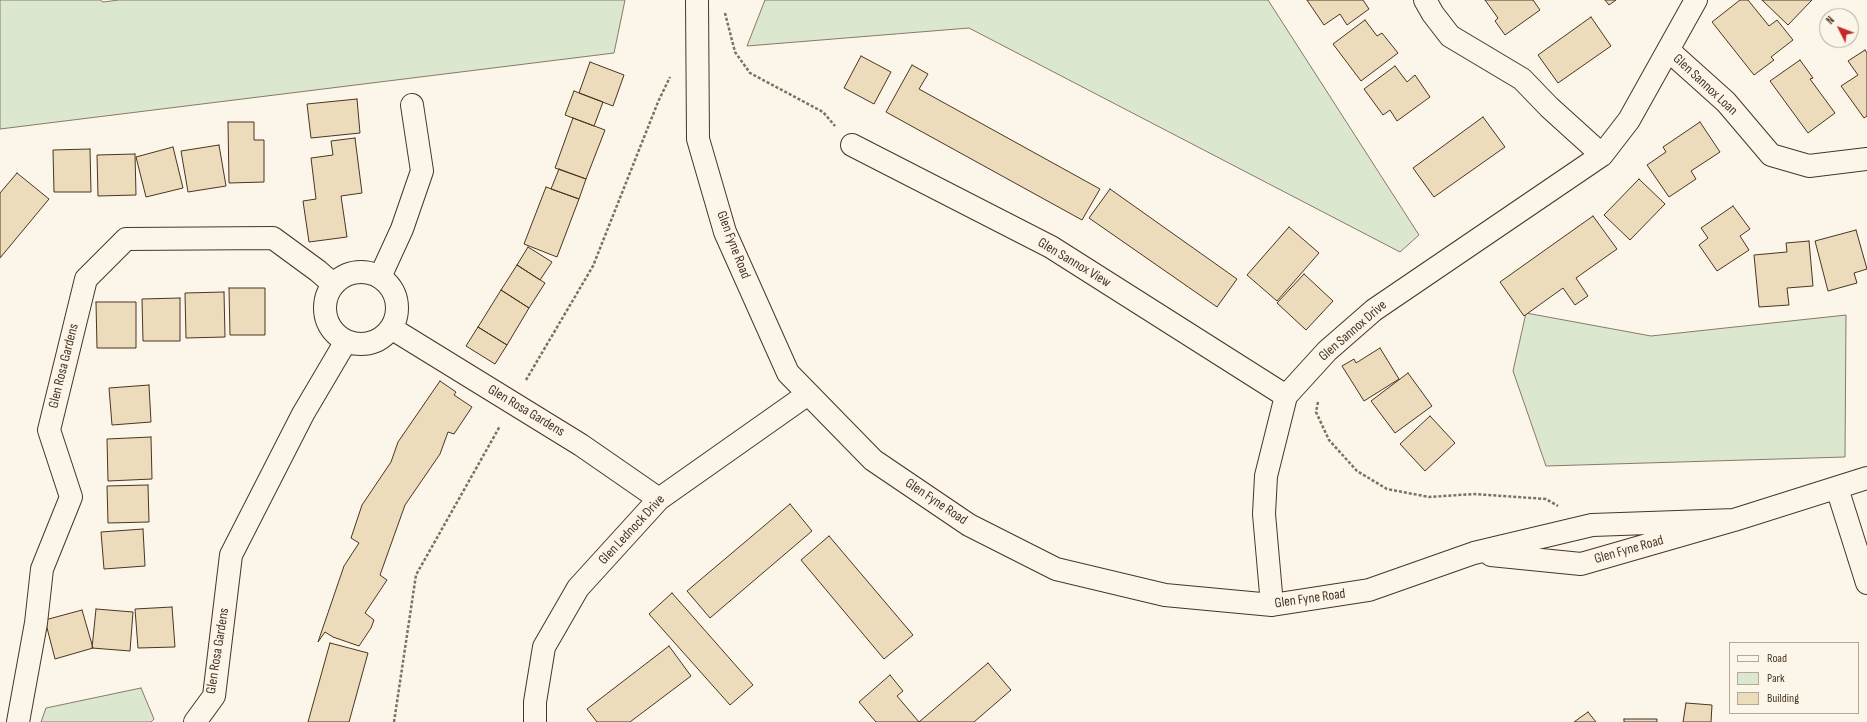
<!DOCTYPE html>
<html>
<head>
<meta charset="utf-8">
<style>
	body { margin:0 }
	#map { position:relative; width:1867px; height:722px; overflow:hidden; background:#fbf6e9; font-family:"Sofia Sans Condensed",sans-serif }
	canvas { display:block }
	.legend { position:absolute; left:1729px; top:642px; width:130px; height:72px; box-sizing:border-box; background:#fbf6e9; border:1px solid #b4a999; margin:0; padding:5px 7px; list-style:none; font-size:12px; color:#4a3520 }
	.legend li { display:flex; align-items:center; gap:8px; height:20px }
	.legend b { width:20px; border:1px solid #b4a999 }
	.north { position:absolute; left:1819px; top:8px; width:40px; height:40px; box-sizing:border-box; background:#fbf6e9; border:1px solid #b4a999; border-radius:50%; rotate:312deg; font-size:11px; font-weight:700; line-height:16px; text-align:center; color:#4a3520 }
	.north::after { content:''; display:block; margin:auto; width:14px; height:18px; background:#c62828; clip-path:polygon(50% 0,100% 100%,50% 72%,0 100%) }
</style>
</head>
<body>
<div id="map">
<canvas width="1867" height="722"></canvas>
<ul class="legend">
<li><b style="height:5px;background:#fbf6e9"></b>Road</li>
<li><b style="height:11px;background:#dce7d0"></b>Park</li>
<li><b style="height:11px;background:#ecdcbc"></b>Building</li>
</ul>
<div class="north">N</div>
</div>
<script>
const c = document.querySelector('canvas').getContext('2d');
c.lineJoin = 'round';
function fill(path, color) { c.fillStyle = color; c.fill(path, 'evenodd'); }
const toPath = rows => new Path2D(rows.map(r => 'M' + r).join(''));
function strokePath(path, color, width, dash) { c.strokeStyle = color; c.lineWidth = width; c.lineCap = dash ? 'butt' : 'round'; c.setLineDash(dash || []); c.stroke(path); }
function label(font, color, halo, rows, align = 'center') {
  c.font = font + ' "Sofia Sans Condensed",sans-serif'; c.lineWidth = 3; c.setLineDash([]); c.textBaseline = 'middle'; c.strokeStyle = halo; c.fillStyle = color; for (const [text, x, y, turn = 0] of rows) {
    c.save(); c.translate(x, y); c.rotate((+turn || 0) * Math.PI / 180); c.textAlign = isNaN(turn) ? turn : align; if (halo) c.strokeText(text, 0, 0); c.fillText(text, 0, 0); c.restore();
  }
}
const green = toPath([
	[0,0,100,0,103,2,119,0,625,0,614,53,0,129,0,0],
	[765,0,1268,0,1419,235,1400,252,969,28,747,46,765,0],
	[1526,313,1651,336,1846,315,1845,457,1546,466,1513,371,1526,313],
	[141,688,154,719,151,722,41,722,46,708,141,688]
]);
fill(green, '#dce7d0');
strokePath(green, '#887966', 1);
const building = toPath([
	[1307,0,1363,0,1369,9,1347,25,1340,14,1324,25,1307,0],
	[1485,0,1533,0,1540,10,1505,35,1495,21,1498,18,1485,0],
	[1605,0,1616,0,1609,5,1605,0],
	[1740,0,1748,0,1769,26,1777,20,1793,40,1771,57,1774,60,1754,75,1712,22,1740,0],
	[1762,0,1812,0,1788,25,1762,0],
	[1591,17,1611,46,1558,83,1538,55,1591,17],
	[1365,20,1377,36,1382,33,1398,53,1361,81,1333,44,1365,20],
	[1865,50,1867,53,1867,116,1864,118,1841,86,1858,75,1848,61,1865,50],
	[861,56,891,72,874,104,844,88,861,56],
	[1800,60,1813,78,1810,79,1835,113,1808,133,1770,81,1800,60],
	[590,62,624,75,613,106,579,93,590,62],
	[912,65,928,74,919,89,1100,189,1082,220,886,112,912,65],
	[1395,66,1407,82,1415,75,1430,97,1397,121,1390,110,1383,115,1364,89,1395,66],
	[574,91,603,102,594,126,565,115,574,91],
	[357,99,360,133,311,138,307,104,357,99],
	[1483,117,1505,147,1434,197,1413,168,1483,117],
	[573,118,605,130,586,179,555,168,573,118],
	[228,122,254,122,254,140,264,140,264,182,229,183,228,122],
	[1700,122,1720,152,1691,171,1696,179,1669,197,1647,165,1666,152,1663,147,1700,122],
	[355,138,362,193,341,196,347,237,309,242,303,201,316,199,311,158,333,155,331,141,355,138],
	[219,145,226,186,188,192,181,151,219,145],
	[173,147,183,188,146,197,136,157,173,147],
	[90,149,91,192,54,192,53,150,90,149],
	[135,154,136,195,98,196,97,155,135,154],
	[559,169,586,179,579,199,551,189,559,169],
	[17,173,49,199,0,258,0,193,17,173],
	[1639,179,1665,204,1630,240,1604,215,1639,179],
	[546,187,579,199,557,257,524,244,546,187],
	[1110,189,1237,279,1217,307,1089,218,1110,189],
	[1733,206,1750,229,1740,236,1749,250,1717,271,1699,245,1708,238,1701,228,1733,206],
	[1593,216,1617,249,1576,278,1588,296,1575,305,1563,288,1524,316,1500,282,1593,216],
	[1289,227,1319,253,1277,301,1247,275,1289,227],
	[1856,230,1867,269,1854,273,1857,283,1828,291,1815,241,1856,230],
	[1809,241,1813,286,1787,288,1789,305,1759,307,1754,255,1787,252,1786,243,1809,241],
	[528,247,552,262,540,280,517,265,528,247],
	[517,265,545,283,529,308,501,290,517,265],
	[1304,274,1333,301,1306,330,1277,303,1304,274],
	[229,288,265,288,265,335,230,335,229,288],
	[501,290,529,308,507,345,478,327,501,290],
	[224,292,225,337,186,338,185,293,224,292],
	[180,298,180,341,143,341,142,299,180,298],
	[96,302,136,302,136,348,97,348,96,302],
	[478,327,507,345,495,364,466,346,478,327],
	[1380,348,1399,379,1364,401,1342,366,1354,359,1356,363,1380,348],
	[1408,373,1432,406,1395,433,1371,401,1408,373],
	[440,381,456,392,454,395,472,407,454,434,448,432,440,454,405,505,380,575,387,580,365,613,374,620,371,628,359,646,333,637,325,632,318,642,344,566,359,543,351,538,362,505,391,462,398,442,440,381],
	[149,385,151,422,112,425,109,388,149,385],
	[1430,416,1455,443,1425,471,1400,444,1430,416],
	[151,437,152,479,108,481,107,439,151,437],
	[148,485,149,522,108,523,107,486,148,485],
	[790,504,812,531,710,618,687,591,790,504],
	[143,529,145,566,104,569,101,532,143,529],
	[829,536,913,635,884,659,801,560,829,536],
	[672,593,753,685,730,705,649,614,672,593],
	[172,607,175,647,138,648,135,609,172,607],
	[96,609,133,612,130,651,92,648,96,609],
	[82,610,93,648,55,659,45,620,82,610],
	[330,643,368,653,349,722,308,722,330,643],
	[669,646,691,676,630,722,597,722,587,709,669,646],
	[988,663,1011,690,974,722,919,722,988,663],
	[890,675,903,691,897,696,919,722,876,722,859,702,890,675],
	[1686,703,1712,705,1711,722,1683,722,1686,703],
	[1588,712,1596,722,1574,722,1588,712],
	[1624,719,1657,719,1657,722,1624,722,1624,719]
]);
fill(building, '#ecdcbc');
strokePath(building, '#4a3520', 1);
const minor = toPath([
	[697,0,698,139,725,232,788,373,873,460,969,525,1056,569,1165,595,1272,605,1369,590,1474,553,1592,525,1734,520],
	[1425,0,1433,14,1450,36,1522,79,1549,107,1602,155],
	[1668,50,1726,102,1771,155,1809,166,1867,159],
	[852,145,1051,247,1286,396],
	'325 308a36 36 0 1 1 72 0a36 36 0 1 1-72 0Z',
	[380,277,402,229,422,171,412,105],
	[391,328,581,445,659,499],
	[1837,488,1867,583],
	[1491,555,1581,564,1734,520,1867,478],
	[1272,605,1264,514,1266,476,1286,396,1327,351,1374,310,1602,155,1629,120,1696,0],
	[18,722,36,623,42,569,71,497,49,430,86,279,126,239,273,238,318,271,333,284],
	[195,722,214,696,231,555,303,414,346,341],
	[535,722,535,702,544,647,578,588,659,499,808,394]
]);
strokePath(minor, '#4a3520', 24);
strokePath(toPath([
	[725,13,735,52,750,73,823,112,835,126],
	[526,380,593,266,658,102,670,77],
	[1318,402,1316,412,1329,440,1357,471,1387,489,1429,497,1474,494,1546,499,1558,506],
	[394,722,416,575,500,426]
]), '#7f6f5c', 2.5, [3, 2]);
strokePath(minor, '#fbf6e9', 22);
label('14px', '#4a3520', '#fbf6e9', [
	["Glen Sannox Loan",1705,85,43],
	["Glen Fyne Road",733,245,69],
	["Glen Sannox View",1074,263,31],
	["Glen Sannox Drive",1353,331,-41],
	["Glen Rosa Gardens",64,366,-76],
	["Glen Rosa Gardens",526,411,31],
	["Glen Fyne Road",936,502,34],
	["Glen Lednock Drive",632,530,-47],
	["Glen Fyne Road",1629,550,-16],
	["Glen Fyne Road",1310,599,-8],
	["Glen Rosa Gardens",218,651,-81]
]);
</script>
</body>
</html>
